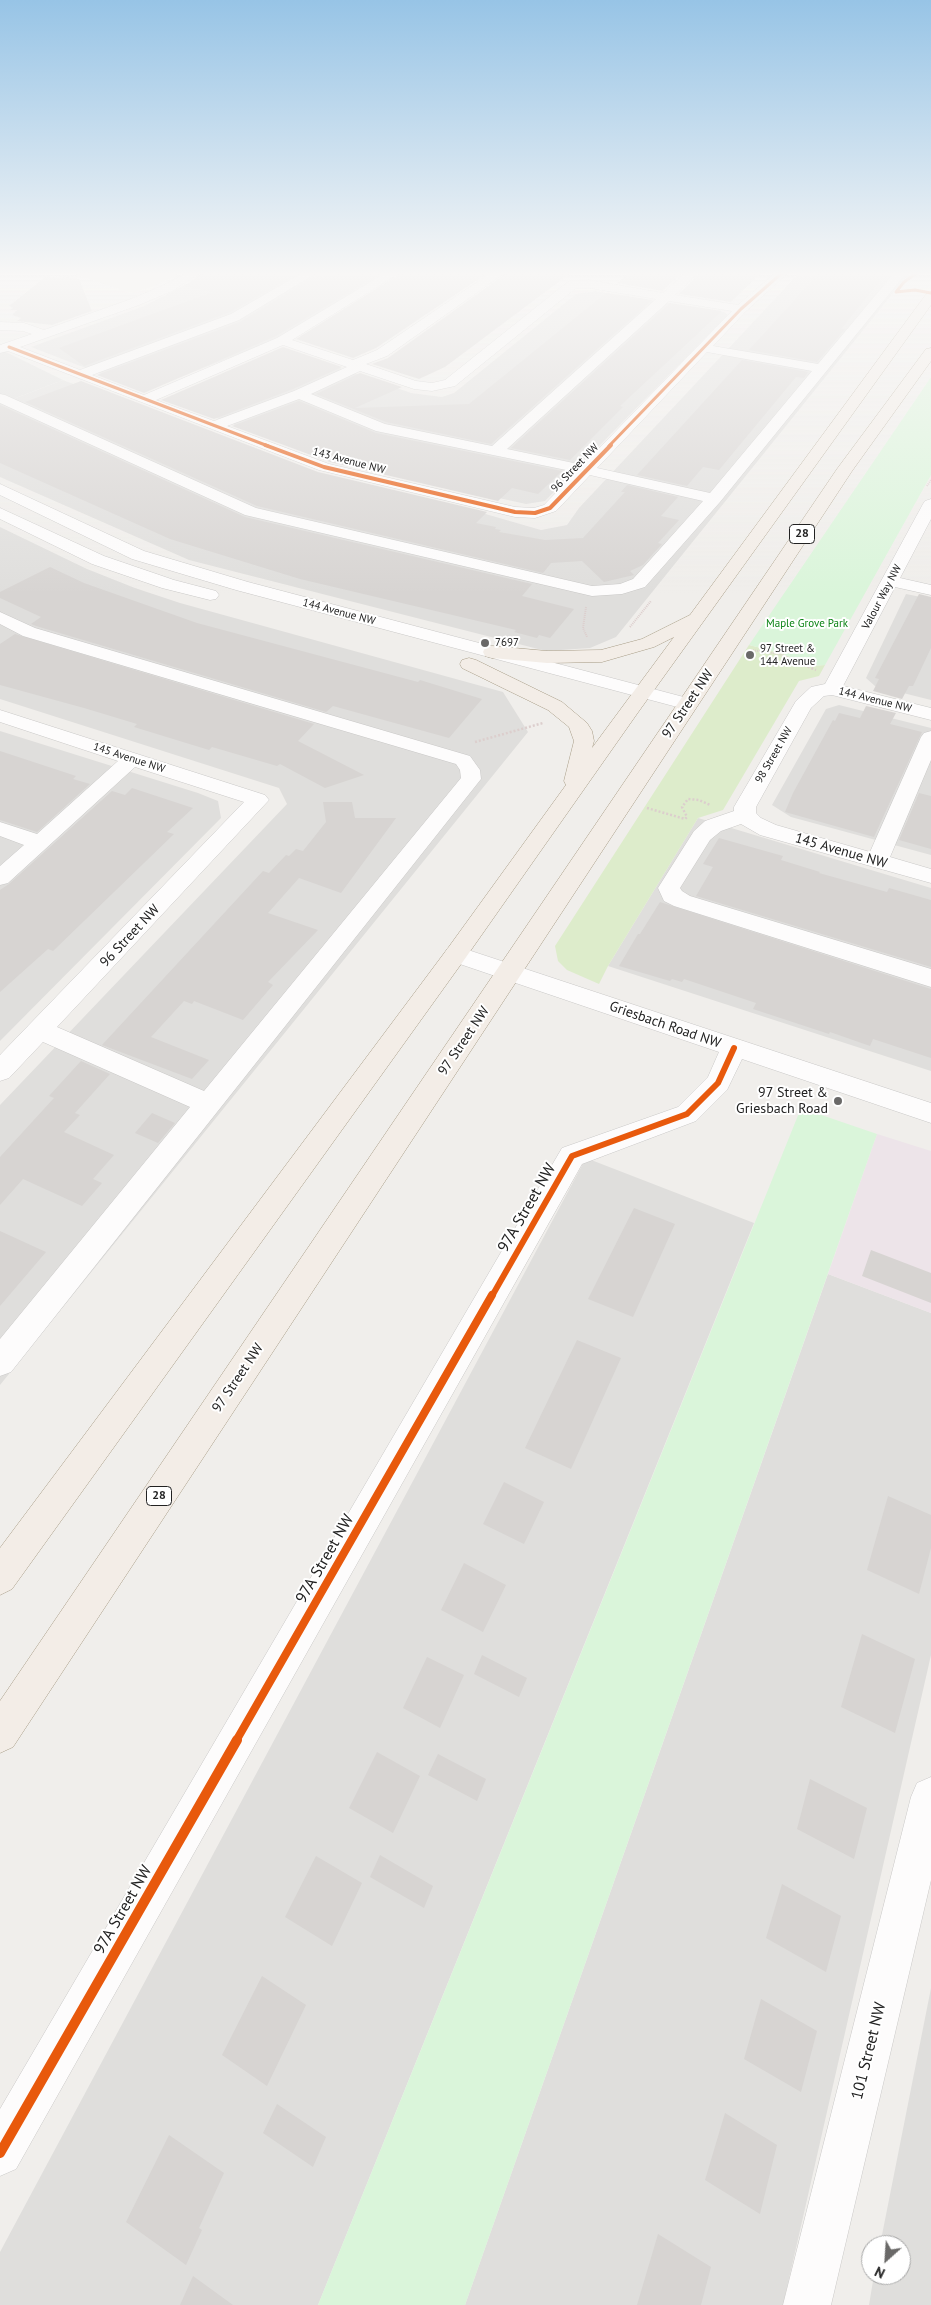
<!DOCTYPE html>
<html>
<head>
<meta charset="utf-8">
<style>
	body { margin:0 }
	#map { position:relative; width:931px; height:2305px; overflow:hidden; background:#f0eeeb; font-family:"PT Sans",sans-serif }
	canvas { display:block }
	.north { position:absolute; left:861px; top:2235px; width:50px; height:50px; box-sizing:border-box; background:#fff; border:1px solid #a7a7a7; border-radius:50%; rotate:206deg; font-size:14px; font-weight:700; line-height:20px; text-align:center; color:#222 }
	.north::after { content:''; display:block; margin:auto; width:18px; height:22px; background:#6a6968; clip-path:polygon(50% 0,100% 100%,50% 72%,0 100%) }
</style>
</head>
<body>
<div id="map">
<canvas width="931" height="2305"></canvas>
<div class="north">N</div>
</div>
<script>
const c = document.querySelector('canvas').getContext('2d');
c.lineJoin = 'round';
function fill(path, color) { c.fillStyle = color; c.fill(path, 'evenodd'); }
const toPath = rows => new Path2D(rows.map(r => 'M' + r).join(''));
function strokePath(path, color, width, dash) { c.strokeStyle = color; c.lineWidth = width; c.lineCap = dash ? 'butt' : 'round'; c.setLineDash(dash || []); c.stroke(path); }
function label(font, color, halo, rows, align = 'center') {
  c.font = font + ' "PT Sans",sans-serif'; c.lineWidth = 4; c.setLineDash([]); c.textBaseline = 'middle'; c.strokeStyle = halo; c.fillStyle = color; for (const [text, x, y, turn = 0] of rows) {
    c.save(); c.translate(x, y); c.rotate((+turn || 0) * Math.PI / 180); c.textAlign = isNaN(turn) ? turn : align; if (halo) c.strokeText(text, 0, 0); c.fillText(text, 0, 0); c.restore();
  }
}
fill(toPath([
	[210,272,388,272,280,338,145,391,31,347,144,306],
	[800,272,910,272,616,637,590,648,546,651,189,560,0,477,0,404,63,380,314,474,482,513,541,530,567,525,579,508],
	[595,291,724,312,728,315,545,501,526,504,331,461,168,400,289,350,411,393,442,397,454,393,576,294],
	[0,527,87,569,135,588,180,603,503,692,528,732,0,1385,0,1105,287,804,279,788,0,699],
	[906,594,931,599,931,700,875,686,866,678],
	[839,705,931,728,931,855,791,817,772,805,826,709],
	[0,731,198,793,218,801,221,818,0,1041],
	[698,818,931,888,931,1071,608,966],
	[586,1158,754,1223,318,2305,0,2305,0,2252],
	[828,1274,931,1313,931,1655,783,2305,465,2305],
	[931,1988,931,2305,869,2305,874,2275,901,2275,901,2245,880,2245]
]), '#dfdedc');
fill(toPath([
	[877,1134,931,1151,931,1313,828,1274]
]), '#ede4e9');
fill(toPath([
	[69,272,181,272,153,287,131,293]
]), '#f8f7e8');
fill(toPath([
	[4,351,63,380,0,404,0,353]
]), '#dededc');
fill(toPath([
	[749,645,781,653,810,666,825,665,819,676,799,681,723,810,698,818,608,966,599,984,567,970,558,961,555,946]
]), '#ddeccb');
fill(toPath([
	[931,377,931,475,825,665,811,666,781,653,749,645],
	[801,1108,877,1134,465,2305,318,2305]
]), '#daf5da');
fill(toPath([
	[204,272,265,272,292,277,230,312,84,366,59,348,213,292,184,286],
	[360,272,383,272,276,336,144,393,97,375,240,322,309,280,319,281,334,273,353,276],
	[403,272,489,272,376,348,353,358,296,339],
	[508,272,572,272,445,367,419,379,372,364,388,358],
	[631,272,683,272,662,291,617,283],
	[701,272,762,272,731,302,679,294],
	[820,272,887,272,841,329,845,329,817,362,749,350],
	[57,276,58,278,68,277,79,279,92,311,52,325,17,321,21,318,12,315,17,310,10,310,13,308,9,306,44,278],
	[606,293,652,300,491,444,386,422,316,394,360,373,402,387,355,408,469,404],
	[670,303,722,311,620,406,623,407,570,460,511,448],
	[283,347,342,367,293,389,214,419,161,400],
	[742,360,808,372,804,378,796,377,719,470,703,467,687,486,637,475],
	[81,381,318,472,487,512,476,523,496,527,495,529,501,530,499,532,545,540,583,538,625,492,621,492,627,485,678,497,661,516,679,520,658,543,662,544,643,565,630,571,634,575,604,582,582,561,551,563,543,573,257,506,25,402],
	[299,401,376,433,562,471,538,494,512,488,498,501,330,462,232,426],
	[0,405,245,517,532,584,522,596,574,609,550,638,539,635,537,638,514,632,516,630,300,579,170,539,0,463],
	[50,567,84,583,197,623,418,682,420,680,482,699,449,738,333,706,326,712,36,626,31,624,41,617,0,598,0,592],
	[919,594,931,597,931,648,913,686,909,686,902,699,873,691,879,679,875,678],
	[15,634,314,724,298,741,364,775,325,788,280,764,277,766,212,747,209,750,134,727,137,724,84,708,0,685,0,644],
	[866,706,896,713,890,724,922,732,874,837,785,812,793,793,833,720,835,721,839,713,860,718],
	[0,751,76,776,73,779,90,784,37,832,0,820],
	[132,788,193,808,167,832,174,834,53,951,48,949,0,992,0,890,9,884,112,791,125,795],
	[919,793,931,796,931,849,899,840],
	[323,802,352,802,355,818,396,818,341,893,299,878,268,913,318,930,268,982,273,985,243,1020,194,1001,192,1004,184,1001,151,1037,209,1060,192,1079,102,1045,263,871,269,873,286,855,289,856,296,849,303,851,326,822],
	[719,838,783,856,781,860,820,872,819,873,887,892,889,888,931,900,931,967,696,896,713,867,703,864],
	[660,902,931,989,931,1058,873,1039,870,1046,830,1032,829,1034,753,1009,756,1003,684,979,682,982,672,979,670,981,619,966,638,934,640,934],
	[81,1061,110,1074,75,1113,80,1115,64,1132,114,1155,93,1179,102,1183,82,1206,23,1179,0,1205,0,1157,54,1098,49,1096],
	[152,1113,175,1123,158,1143,135,1133],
	[634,1208,675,1224,633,1317,588,1299],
	[0,1231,46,1252,0,1306],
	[871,1250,931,1273,931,1303,862,1276],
	[577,1340,621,1358,571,1469,525,1448],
	[504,1482,544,1502,524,1544,483,1524],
	[888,1496,931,1515,931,1548,919,1594,867,1570],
	[464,1563,506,1585,483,1632,441,1610],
	[862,1634,915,1659,895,1733,841,1707],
	[482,1655,527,1678,519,1697,474,1674],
	[427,1657,464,1675,440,1728,403,1708],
	[377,1752,420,1776,393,1833,349,1808],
	[438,1754,486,1779,477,1801,428,1775],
	[810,1779,867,1808,854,1859,797,1829],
	[380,1855,433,1886,424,1908,370,1877],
	[316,1856,362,1883,332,1946,285,1917],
	[782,1884,841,1916,826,1972,766,1938],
	[262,1976,306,2005,267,2086,222,2055],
	[761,1999,817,2031,801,2092,744,2059],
	[277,2104,326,2137,313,2167,263,2133],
	[725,2113,777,2145,760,2214,705,2180],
	[169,2135,224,2173,199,2228,202,2230,186,2265,126,2222],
	[658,2234,711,2267,701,2305,637,2305],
	[193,2276,233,2305,180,2305]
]), '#d7d4d2');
const minor = toPath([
	[188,272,202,272,172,291,139,305,20,347,80,370,231,314,304,272,318,272,239,320,92,375,144,395,277,338,387,272,401,272,292,340,353,360,377,350,492,272,506,272,387,356,366,364,416,381,432,383,445,380,569,281,589,280,663,293,686,272,699,272,675,295,738,305,776,272,789,272,745,312,713,346,818,364,895,272,907,272,720,502,645,587,622,594,592,596,245,515,0,403,0,394,5,395,256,508,592,586,620,584,633,579,703,501,590,475,556,511,535,518,515,517,319,470,8,351,0,353,0,345,32,334,23,331,0,330,0,322,24,323,44,330,131,299,164,285,188,272],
	[576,288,589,288,656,299,492,446,385,424,311,394,360,371,414,389,432,391,455,386,576,288],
	[669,301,732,311,583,465,507,449,669,301],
	[283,345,347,367,294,391,214,421,156,400,283,345],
	[707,352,812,371,710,493,597,468,707,352],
	[299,399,376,431,576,472,544,505,534,508,515,507,329,464,227,426,299,399],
	[0,484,144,551,248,582,695,700,698,704,695,708,688,710,681,708,236,590,132,559,0,495,0,484],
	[931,499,931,519,900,578,931,585,931,595,895,587,843,686,931,708,931,720,832,695,824,696,811,708,756,807,756,813,761,818,776,825,870,852,921,737,924,733,931,731,931,760,890,857,931,869,931,883,760,835,741,824,721,831,710,840,680,888,682,891,690,896,931,969,931,987,674,906,664,901,658,888,694,831,705,821,734,811,734,807,796,701,811,687,825,684,923,504,925,501,931,499],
	[0,508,104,556,174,580,216,591,219,595,216,599,210,600,162,588,92,564,0,519,0,508],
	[0,612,35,628,470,756,480,770,481,779,11,1372,0,1376,0,1339,190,1107,43,1042,9,1078,0,1081,0,1055,244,802,135,767,8,883,0,885,0,866,24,845,0,836,0,822,37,834,118,761,0,722,0,710,265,795,269,800,57,1027,204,1091,461,778,460,770,456,764,23,636,0,624,0,612],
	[456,946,931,1103,931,1123,742,1059,727,1090,696,1121,582,1164,16,2169,0,2176,0,2109,562,1148,678,1107,708,1077,719,1052,448,960,444,954,448,948,456,946],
	[931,1777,931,1880,831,2305,783,2305,911,1797,917,1783,931,1777]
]);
const major = toPath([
	[931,292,931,305,639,711,464,960,12,1589,0,1595,0,1548,448,948,566,785,564,781,574,741,569,727,548,710,462,668,460,664,462,660,469,658,476,660,562,702,587,723,592,731,594,741,592,748,674,637,654,647,602,662,547,663,492,658,485,656,483,652,485,648,492,646,547,651,601,650,642,639,690,615,927,293,931,292],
	[931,348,931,361,852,471,13,1747,0,1753,0,1701,837,469,926,349,931,348]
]);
strokePath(minor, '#c9c8c7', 1);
strokePath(major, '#a79c86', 1);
strokePath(toPath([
	[927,486,931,480],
	[586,607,583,628,587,637],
	[630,627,651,601],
	[751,650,780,654,806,666]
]), '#dccecd', 2, [1, 1]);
strokePath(toPath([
	[804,665,816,670],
	[475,742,543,723],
	[647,808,685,819,687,817,682,807,688,799,699,800,710,805]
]), '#dccecd', 2.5, [2, 2]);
fill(minor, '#fdfcfc');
fill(major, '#f3ede7');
strokePath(toPath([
	[918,272,904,282,896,292,915,290,931,293],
	[9,347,268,446],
	[609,446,741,309,783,272]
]), '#e8590c', 3);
strokePath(toPath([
	[265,445,324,467,515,512,535,513,550,508,611,445]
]), '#e8590c', 4);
strokePath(toPath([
	[492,1296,572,1156,687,1114,718,1083,734,1048]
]), '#e8590c', 6);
strokePath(toPath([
	[236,1741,492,1295]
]), '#e8590c', 8);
strokePath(toPath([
	[0,2153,237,1740]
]), '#e8590c', 10);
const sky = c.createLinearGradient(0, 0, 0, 595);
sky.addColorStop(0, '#97c4e6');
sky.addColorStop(0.46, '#f8f7f6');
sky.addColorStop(1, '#f8f7f600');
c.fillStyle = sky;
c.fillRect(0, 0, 931, 595);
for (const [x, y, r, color] of [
	[485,643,5,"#6a6968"],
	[750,655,5,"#6a6968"],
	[838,1101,5,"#6a6968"]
]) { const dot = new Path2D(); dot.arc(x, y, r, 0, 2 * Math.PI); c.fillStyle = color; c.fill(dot); strokePath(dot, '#fff', 2); }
label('11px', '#222', '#fff', [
	["143 Avenue NW",349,461,15],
	["96 Street NW",575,468,-46],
	["Valour Way NW",882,597,-62],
	["144 Avenue NW",339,612,15],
	["144 Avenue NW",875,700,14],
	["98 Street NW",774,755,-60],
	["145 Avenue NW",129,758,18]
]);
label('11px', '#0c8416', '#fff', [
	["Maple Grove Park",807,624]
]);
label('11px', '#222', '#fff', [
	["7697",495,643],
	["97 Street &",760,649],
	["144 Avenue",760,662]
], 'left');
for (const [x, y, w] of [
	[802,534,25],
	[159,1496,25]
]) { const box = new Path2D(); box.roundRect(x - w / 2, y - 9.5, w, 19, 4); c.fillStyle = '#fff'; c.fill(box); strokePath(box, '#222', 1); }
label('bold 12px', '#222', null, [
	["28",802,534],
	["28",159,1496]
]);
label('14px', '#222', '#fff', [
	["97 Street NW",688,704,-56],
	["145 Avenue NW",841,851,16],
	["96 Street NW",130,936,-47],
	["Griesbach Road NW",665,1025,19],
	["97 Street NW",464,1041,-56],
	["97 Street NW",238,1378,-56]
]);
label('14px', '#222', '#fff', [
	["97 Street &",828,1093],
	["Griesbach Road",828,1109]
], 'right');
label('16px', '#222', '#fff', [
	["97A Street NW",527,1208,-60],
	["97A Street NW",325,1559,-60],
	["97A Street NW",123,1910,-60],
	["101 Street NW",869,2051,-76]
]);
</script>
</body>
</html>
